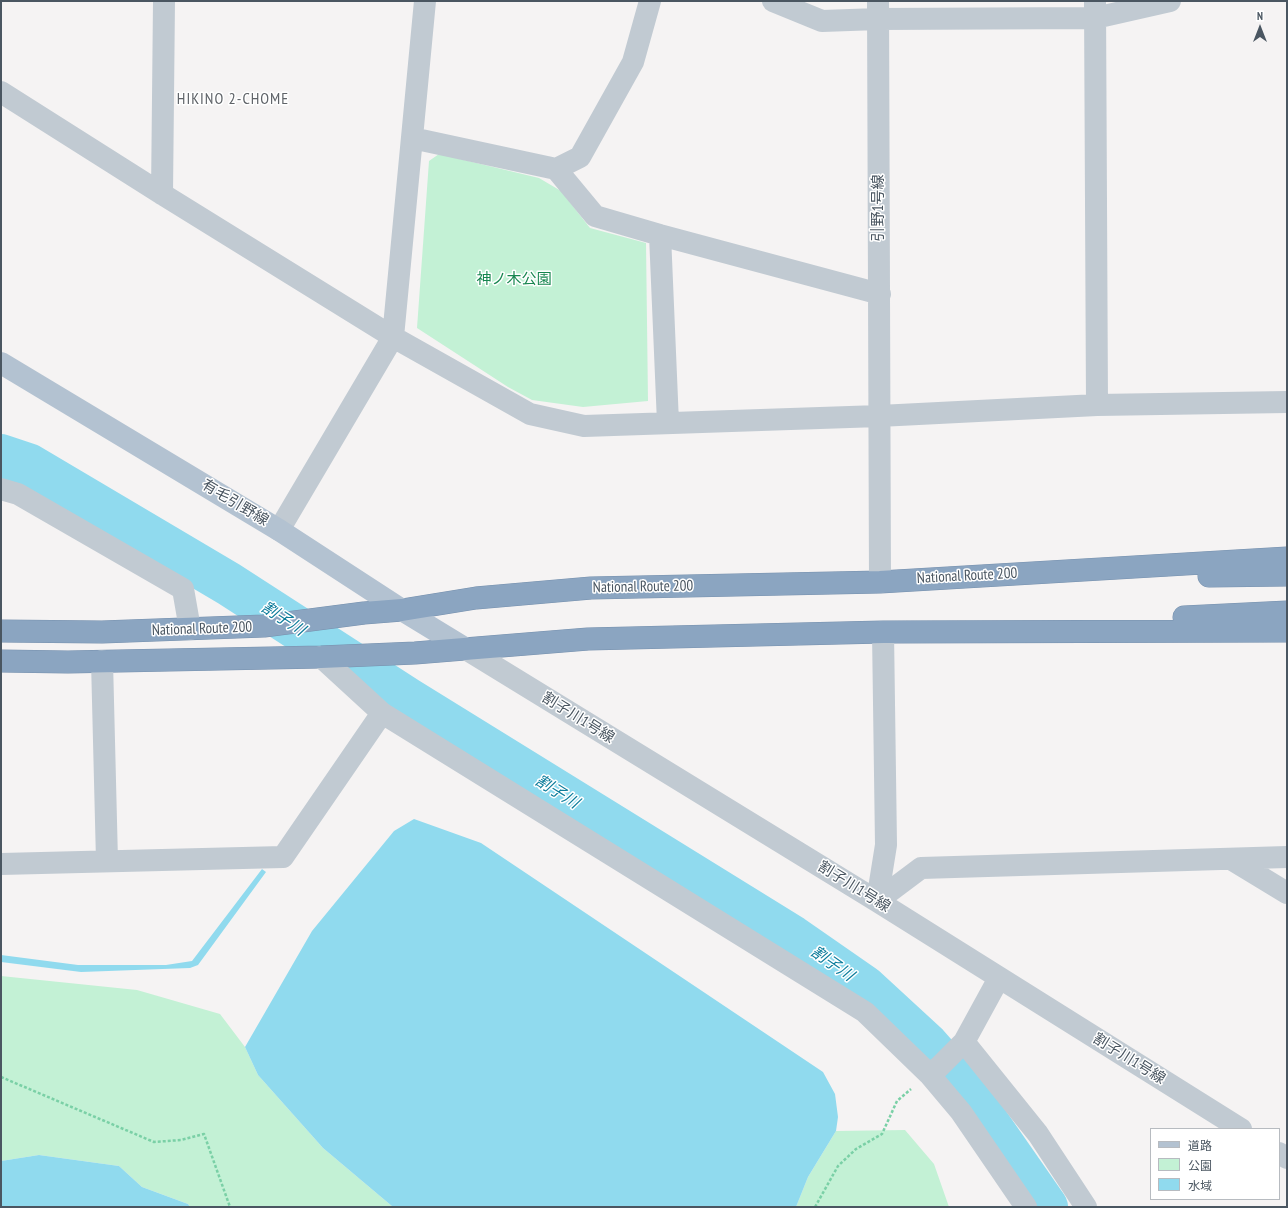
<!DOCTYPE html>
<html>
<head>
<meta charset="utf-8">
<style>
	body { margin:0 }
	#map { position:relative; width:1288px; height:1208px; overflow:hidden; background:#f5f3f3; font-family:"PT Sans Narrow","Noto Sans JP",sans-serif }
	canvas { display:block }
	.frame { position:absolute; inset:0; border:2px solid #4a5661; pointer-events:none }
	.legend { position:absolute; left:1150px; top:1128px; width:130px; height:72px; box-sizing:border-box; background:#fff; border:1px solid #b7bbc0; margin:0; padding:5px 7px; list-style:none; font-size:12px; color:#4a5661 }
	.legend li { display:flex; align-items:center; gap:8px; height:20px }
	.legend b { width:20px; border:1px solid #b7bbc0 }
	.north { position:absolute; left:1240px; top:8px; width:40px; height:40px; -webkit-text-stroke:3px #fff; paint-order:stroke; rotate:0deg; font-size:11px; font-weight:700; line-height:16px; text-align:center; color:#4a5661 }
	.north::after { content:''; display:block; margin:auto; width:14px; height:18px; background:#4a5661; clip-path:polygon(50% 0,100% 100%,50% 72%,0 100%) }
</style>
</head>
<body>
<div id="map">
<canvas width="1288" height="1208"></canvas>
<div class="frame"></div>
<ul class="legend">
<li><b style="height:5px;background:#b3c2d1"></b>道路</li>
<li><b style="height:11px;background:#c3f1d5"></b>公園</li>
<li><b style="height:11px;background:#90daee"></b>水域</li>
</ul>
<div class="north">N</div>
</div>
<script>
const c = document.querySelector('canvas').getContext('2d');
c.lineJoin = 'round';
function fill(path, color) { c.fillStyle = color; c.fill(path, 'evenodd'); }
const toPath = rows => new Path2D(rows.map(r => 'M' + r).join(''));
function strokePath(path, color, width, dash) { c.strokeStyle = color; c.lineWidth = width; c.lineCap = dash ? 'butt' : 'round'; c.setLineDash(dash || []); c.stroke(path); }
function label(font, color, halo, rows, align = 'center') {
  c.font = font + ' "PT Sans Narrow","Noto Sans JP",sans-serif'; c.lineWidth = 3; c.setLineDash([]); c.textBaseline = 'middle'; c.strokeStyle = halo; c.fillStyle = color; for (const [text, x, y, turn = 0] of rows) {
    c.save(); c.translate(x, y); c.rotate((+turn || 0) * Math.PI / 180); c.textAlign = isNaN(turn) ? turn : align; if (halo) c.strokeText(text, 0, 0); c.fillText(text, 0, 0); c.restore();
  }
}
fill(toPath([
	[439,154,539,178,561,191,590,228,646,243,648,401,583,407,532,400,508,387,417,328,429,161],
	[1,976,137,990,220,1014,245,1047,258,1075,323,1148,393,1207,190,1207,188,1204,142,1187,119,1166,39,1155,1,1161],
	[905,1130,934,1164,949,1207,796,1207,808,1177,836,1131]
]), '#c3f1d5');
fill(toPath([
	[414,819,481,843,823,1072,835,1094,838,1117,836,1131,808,1177,796,1207,393,1207,323,1148,258,1075,245,1047,312,931,394,831],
	[262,869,266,872,198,965,190,968,81,972,1,962,1,955,78,965,166,965,192,961],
	[39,1155,119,1166,142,1187,188,1204,190,1207,1,1207,1,1161]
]), '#90daee');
strokePath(toPath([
	[1,456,28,465,229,584,407,699,792,937,864,987,927,1045,957,1079,1046,1207]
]), '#90daee', 44);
const highway = toPath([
	[1209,576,1287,575],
	[1184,617,1287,612],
	[1,631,102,632,264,626,364,613,402,610,476,598,591,588,880,582,1287,558],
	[1,661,68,662,321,657,415,653,588,639,883,632,1287,631]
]);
strokePath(highway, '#7690ad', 23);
strokePath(toPath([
	[1,1077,154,1142,181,1140,204,1134,230,1207],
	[815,1207,838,1166,856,1149,882,1134,897,1101,911,1089]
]), '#7ad0a6', 2.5, [3, 2]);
strokePath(toPath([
	[773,1,822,21,878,19,1095,18,1170,1],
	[878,1,880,582],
	[1095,1,1097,405],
	[1,92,162,194,393,337,530,414,584,426,879,416,1097,405,1287,402],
	[412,138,556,169,595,216,660,235,880,294],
	[556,169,580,157,633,62,650,1],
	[162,194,164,1],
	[660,235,668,423],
	[1,489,18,494,183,589,190,629],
	[279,530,393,337,425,1],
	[466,649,877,901,1241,1129],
	[321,657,382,713,865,1012,929,1074,961,1112,1026,1207],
	[102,661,107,861],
	[1231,859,1287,893],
	[1,864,283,857,382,713],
	[877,901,921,868,1287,857],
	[877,901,886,845,883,632],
	[999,978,964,1042,1038,1134,1086,1207],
	[929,1074,939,1067,964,1042],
	[1279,1153,1287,1158]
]), '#c1cad2', 22);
strokePath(toPath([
	[1,363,279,530,402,610,466,649]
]), '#b3c2d1', 22);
strokePath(highway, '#8ba5c1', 22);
label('15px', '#4a5661', '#fff', [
	["引野1号線",879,208,-90],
	["有毛引野線",235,503,31],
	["National Route 200",967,576,-3],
	["National Route 200",643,587,-1],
	["National Route 200",202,629,-2],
	["割子川1号線",578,718,32],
	["割子川1号線",854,887,32],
	["割子川1号線",1129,1059,32]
]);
label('15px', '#17864f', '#fff', [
	["神ノ木公園",514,280]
]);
c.letterSpacing = '1px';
label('16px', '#5f6368', '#fff', [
	["HIKINO 2-CHOME",233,99]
]);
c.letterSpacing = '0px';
label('italic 16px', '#0c7c9b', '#fff', [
	["割子川",283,619,33],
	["割子川",557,792,32],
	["割子川",832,964,35]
]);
</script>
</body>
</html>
